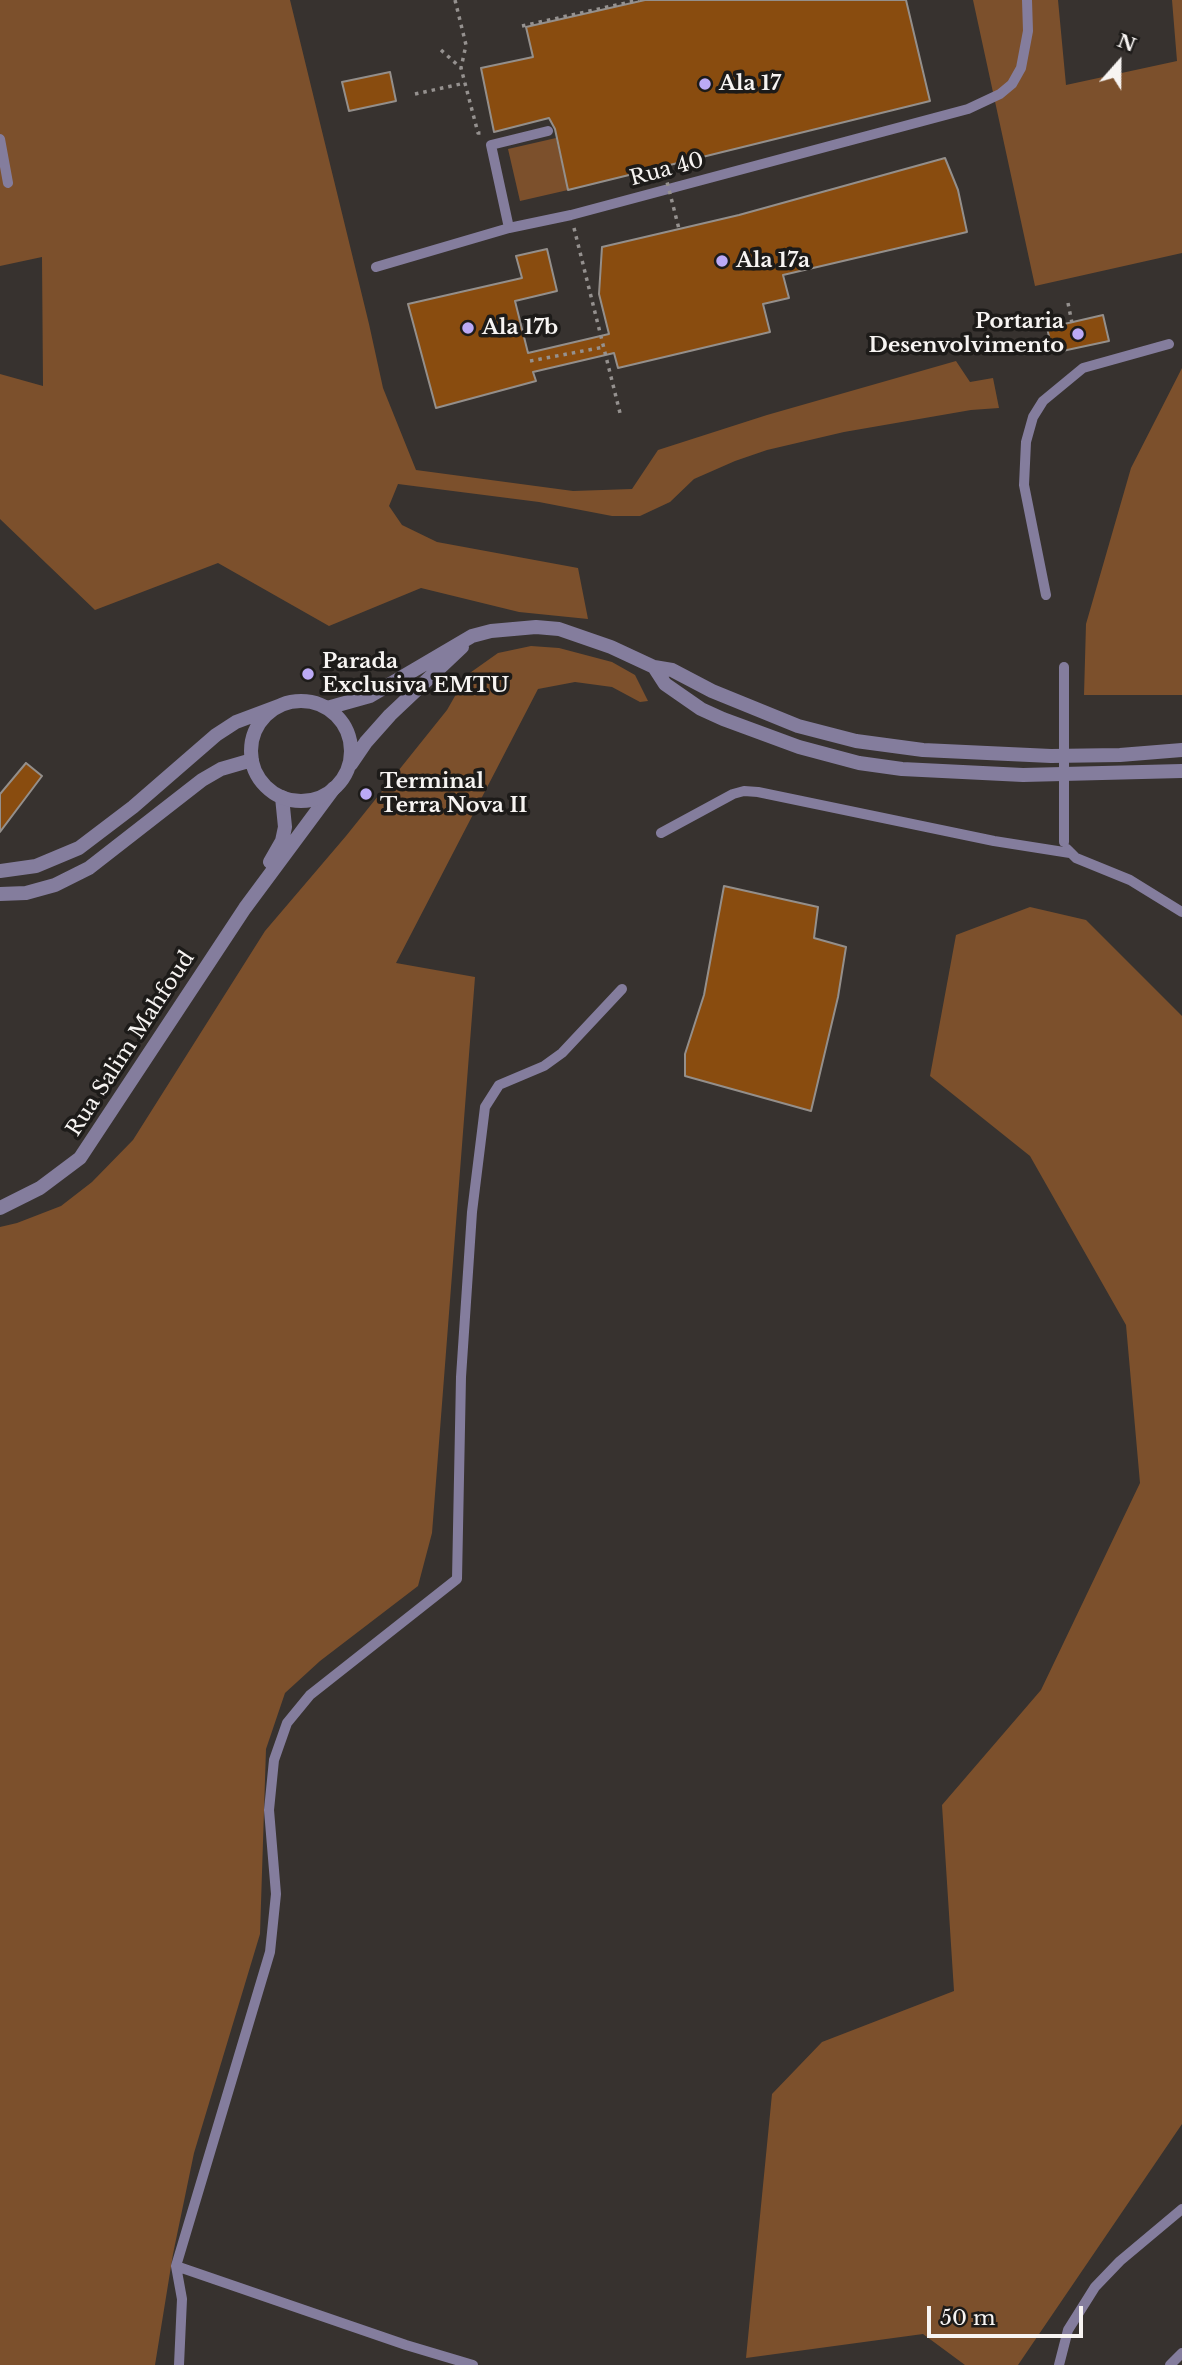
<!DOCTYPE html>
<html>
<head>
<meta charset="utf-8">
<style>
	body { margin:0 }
	#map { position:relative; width:1182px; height:2365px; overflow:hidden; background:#37322f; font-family:"Libre Baskerville",serif }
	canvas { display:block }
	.north { position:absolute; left:1084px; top:28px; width:70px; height:70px; -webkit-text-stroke:5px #1d1b19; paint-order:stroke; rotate:21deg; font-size:19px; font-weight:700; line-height:28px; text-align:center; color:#f7f4f2 }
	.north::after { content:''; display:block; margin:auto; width:24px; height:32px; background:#f7f4f2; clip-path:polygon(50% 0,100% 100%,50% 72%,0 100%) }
	.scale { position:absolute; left:927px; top:2306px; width:156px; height:32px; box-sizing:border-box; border:4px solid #f7f4f2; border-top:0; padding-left:9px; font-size:21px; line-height:24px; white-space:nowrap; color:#f7f4f2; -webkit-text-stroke:5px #1d1b19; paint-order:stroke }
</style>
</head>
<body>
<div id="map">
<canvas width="1182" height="2365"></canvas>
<div class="north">N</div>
<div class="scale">50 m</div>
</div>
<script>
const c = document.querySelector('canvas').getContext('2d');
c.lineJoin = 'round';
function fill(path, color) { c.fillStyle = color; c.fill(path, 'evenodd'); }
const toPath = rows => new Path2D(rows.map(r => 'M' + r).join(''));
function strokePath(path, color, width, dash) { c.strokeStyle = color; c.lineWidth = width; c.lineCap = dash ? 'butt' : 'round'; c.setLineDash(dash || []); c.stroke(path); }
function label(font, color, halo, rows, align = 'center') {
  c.font = font + ' "Libre Baskerville",serif'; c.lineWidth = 7; c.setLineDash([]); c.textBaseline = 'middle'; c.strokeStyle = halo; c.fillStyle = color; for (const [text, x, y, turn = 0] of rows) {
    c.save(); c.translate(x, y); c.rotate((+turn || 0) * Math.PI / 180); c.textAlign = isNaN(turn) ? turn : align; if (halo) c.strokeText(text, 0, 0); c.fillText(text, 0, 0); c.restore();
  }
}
fill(toPath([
	[0,0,290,0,369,324,383,388,416,470,573,491,632,489,658,450,767,415,956,361,970,382,993,378,999,408,971,410,844,432,767,450,735,461,694,479,670,502,640,516,612,516,539,502,398,484,389,506,402,525,437,542,578,568,588,619,519,612,421,588,329,626,218,563,95,610,0,519,0,374,43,386,42,257,0,266],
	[973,0,1058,0,1066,85,1177,61,1172,0,1182,0,1182,253,1035,286],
	[556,138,568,190,520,201,508,149],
	[1182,368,1182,695,1084,695,1086,624,1131,468],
	[531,646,559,648,612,662,635,675,648,701,640,702,612,687,575,682,538,689,396,963,475,977,432,1533,418,1586,320,1661,285,1693,266,1749,260,1934,194,2153,173,2254,155,2365,0,2365,0,1227,17,1223,61,1206,92,1182,133,1140,265,931,346,836,447,710,467,675,498,653],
	[1030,907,1086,920,1182,1016,1182,2124,1018,2365,965,2365,923,2334,746,2358,772,2094,822,2042,954,1991,942,1805,1041,1690,1140,1483,1126,1325,1030,1156,930,1076,956,935]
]), '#7c502c');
const building = toPath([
	[645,0,906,0,930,101,568,190,555,129,549,118,494,132,481,68,533,57,526,27,645,0],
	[390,72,396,101,349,111,342,82,390,72],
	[945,158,958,190,967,232,783,275,789,298,763,304,770,332,618,368,614,353,533,372,536,381,436,408,408,304,522,278,516,256,547,249,557,291,515,301,528,353,609,334,599,294,602,247,739,215,945,158],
	[1103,315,1109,341,1053,353,1047,328,1103,315],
	[26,763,42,776,0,832,0,794,26,763],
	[724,886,818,907,814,938,846,947,838,997,811,1111,685,1076,685,1054,704,995,724,886]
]);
fill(building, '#894c0f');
strokePath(building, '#948f8b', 2);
strokePath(toPath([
	[455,0,466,45,461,68,478,133,483,133],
	[522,26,639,0],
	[441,50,461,68],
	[415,94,465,83],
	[574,228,621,417],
	[1068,303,1072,323],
	[530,361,604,347]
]), '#95918f', 3.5, [3.5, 5]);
strokePath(toPath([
	[0,139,8,183],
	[509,228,491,145,548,131],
	[376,267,509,228,571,215,968,109,1000,94,1012,84,1021,68,1028,31,1027,0],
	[1046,595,1024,485,1026,442,1033,417,1043,401,1083,368,1169,344],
	[661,833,733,794,744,791,758,792,994,841,1070,853],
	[1067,849,1076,858,1130,880,1182,912],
	[176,2266,182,2299,179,2365],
	[473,2365,406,2345,176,2266,270,1952,276,1894,269,1810,274,1760,287,1723,310,1695,457,1579,461,1377,472,1212,485,1107,499,1085,544,1066,562,1053,622,989],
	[1059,2365,1068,2330,1095,2287,1120,2261,1182,2209],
	[1170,2365,1182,2353]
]), '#847d9d', 10);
strokePath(toPath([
	[270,862,282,841,285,827,282,797],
	[0,1208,40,1188,80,1158,245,908,334,788]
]), '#847d9d', 14);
strokePath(toPath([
	[654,667,665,684,701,709,723,719,799,747,859,763,902,769,1023,775,1182,771],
	'251 751a50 50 0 1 1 100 0a50 50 0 1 1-100 0Z',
	[327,708,370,696,472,636,491,631,536,627,559,629,611,647,654,667,672,670,712,691,798,726,856,741,923,750,1051,756,1120,755,1182,750],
	[351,764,366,742,390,715,462,647],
	[0,871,36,866,79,848,133,807,216,735,236,722,284,704],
	[0,894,26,893,55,885,89,868,202,780,221,769,252,760]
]), '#847d9d', 14);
strokePath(toPath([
	[663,166,679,229]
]), '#95918f', 3.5, [3.5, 5]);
strokePath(toPath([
	[1064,842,1064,667]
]), '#847d9d', 10);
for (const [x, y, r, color] of [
	[705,84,7,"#bcaaf6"],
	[722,261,7,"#bcaaf6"],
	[468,328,7,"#bcaaf6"],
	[1078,334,7,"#bcaaf6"],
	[308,674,7,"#bcaaf6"],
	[366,794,7,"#bcaaf6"]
]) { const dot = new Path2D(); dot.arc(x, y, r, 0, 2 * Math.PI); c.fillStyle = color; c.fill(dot); strokePath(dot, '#1d1b19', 2.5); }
label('bold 21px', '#f7f4f2', '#1d1b19', [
	["Ala 17",719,84],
	["Ala 17a",736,261],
	["Portaria",1064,322,"right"],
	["Desenvolvimento",1064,346,"right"],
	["Ala 17b",482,328],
	["Parada",322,662],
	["Exclusiva EMTU",322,686],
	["Terminal",380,782],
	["Terra Nova II",380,806]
], 'left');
label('21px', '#f7f4f2', '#1d1b19', [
	["Rua 40",667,170,-15],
	["Rua Salim Mahfoud",131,1044,-57]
]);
</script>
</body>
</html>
